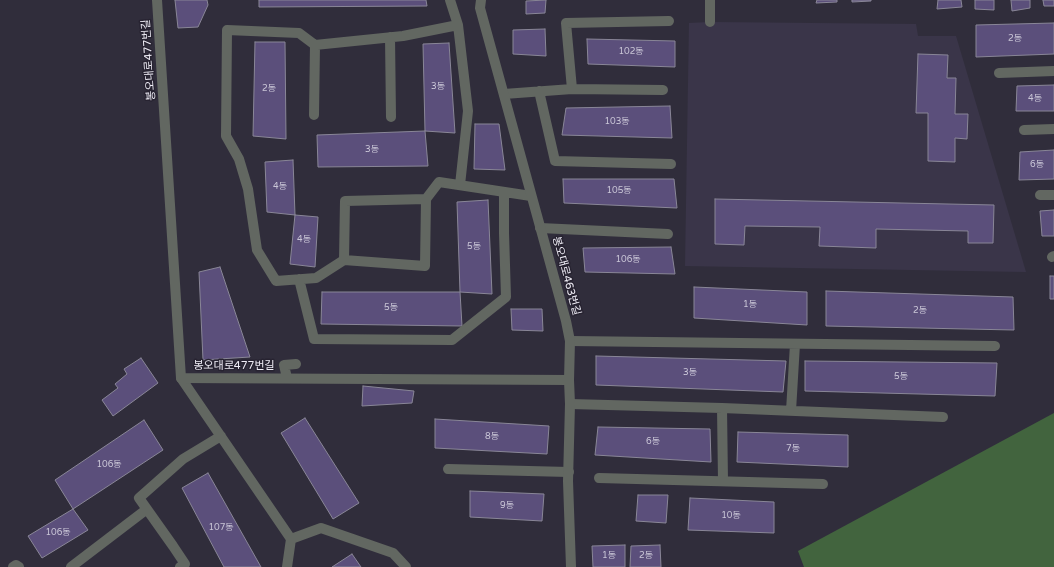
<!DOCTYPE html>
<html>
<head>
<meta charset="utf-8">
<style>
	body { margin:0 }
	canvas { display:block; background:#302d3b }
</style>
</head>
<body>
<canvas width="1054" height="567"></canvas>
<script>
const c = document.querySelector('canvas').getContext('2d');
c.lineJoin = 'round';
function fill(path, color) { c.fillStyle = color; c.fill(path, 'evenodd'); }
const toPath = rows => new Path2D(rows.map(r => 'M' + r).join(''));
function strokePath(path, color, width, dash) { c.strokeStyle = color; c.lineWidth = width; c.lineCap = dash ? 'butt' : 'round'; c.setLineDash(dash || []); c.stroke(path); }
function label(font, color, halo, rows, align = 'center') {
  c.font = font + ' "Varela Round","Noto Sans KR",sans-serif'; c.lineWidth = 3; c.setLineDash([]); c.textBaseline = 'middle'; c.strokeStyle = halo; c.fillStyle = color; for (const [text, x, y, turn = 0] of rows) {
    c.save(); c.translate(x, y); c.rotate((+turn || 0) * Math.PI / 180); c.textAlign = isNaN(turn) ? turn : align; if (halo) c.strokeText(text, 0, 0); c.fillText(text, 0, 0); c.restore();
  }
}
fill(toPath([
	[710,22,916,24,918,36,956,36,1026,272,685,266,689,23]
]), '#3a3549');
fill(toPath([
	[1054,413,1054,567,804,567,798,551]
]), '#42643e');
const building = toPath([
	[175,0,207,0,208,5,198,27,178,28,175,0],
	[259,0,426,0,427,6,259,7,259,0],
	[546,0,545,13,526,14,526,1,546,0],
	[817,0,837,0,837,2,816,3,817,0],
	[852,0,871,0,871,1,852,2,852,0],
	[938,0,961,0,962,7,937,9,938,0],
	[975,0,994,0,994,10,975,9,975,0],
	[1011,0,1030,0,1030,8,1012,11,1011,0],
	[1043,0,1054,0,1054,6,1044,6,1043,0],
	[1054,23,1054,54,976,57,976,25,1054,23],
	[545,29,546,56,513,54,513,30,545,29],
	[587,39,675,41,675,67,588,64,587,39],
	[255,42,285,42,286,139,253,136,255,42],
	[449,43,455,133,425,131,423,44,449,43],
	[918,54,948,55,947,78,956,78,955,114,968,114,967,139,955,138,955,162,928,161,928,113,916,113,918,54],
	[1054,85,1054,111,1016,111,1017,86,1054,85],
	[670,106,672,138,562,135,566,108,670,106],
	[475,124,499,124,505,170,474,169,475,124],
	[425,131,428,166,318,167,317,135,425,131],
	[1054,150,1054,179,1019,180,1020,152,1054,150],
	[293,160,295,215,267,212,265,162,293,160],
	[563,179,674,179,677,208,564,203,563,179],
	[715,199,994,205,993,243,968,243,968,231,876,229,876,248,819,246,820,227,745,226,744,245,715,244,715,199],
	[488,200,492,294,460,292,457,202,488,200],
	[1054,210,1054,236,1042,236,1040,211,1054,210],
	[295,215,318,217,315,267,290,264,295,215],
	[671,247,675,274,585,272,583,248,671,247],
	[220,267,250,357,203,360,199,272,220,267],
	[1050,276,1054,276,1054,299,1050,299,1050,276],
	[694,287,807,292,807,325,694,318,694,287],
	[826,291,1013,297,1014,330,826,326,826,291],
	[322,292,460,292,462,326,321,324,322,292],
	[511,309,542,309,543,331,512,330,511,309],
	[596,356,786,361,783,392,596,385,596,356],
	[141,358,158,383,113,416,102,400,118,388,115,384,127,374,124,369,141,358],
	[805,361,997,363,995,396,805,391,805,361],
	[363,386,414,391,412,403,362,406,363,386],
	[305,418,359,503,333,519,281,433,305,418],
	[435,419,549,426,547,454,435,448,435,419],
	[144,420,163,450,73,509,55,480,144,420],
	[598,427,710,429,711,462,595,455,598,427],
	[738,432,848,435,848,467,737,462,738,432],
	[208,473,261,567,224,567,182,488,208,473],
	[470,491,544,494,542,521,470,517,470,491],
	[638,495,668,495,666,523,636,521,638,495],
	[690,498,774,502,774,533,688,530,690,498],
	[73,509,88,530,42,558,28,536,73,509],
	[625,545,625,567,593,567,592,546,625,545],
	[660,545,661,567,630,567,631,546,660,545],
	[352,554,361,567,332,567,352,554]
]);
fill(building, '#5b4f7b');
strokePath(building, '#898697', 1);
strokePath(toPath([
	[450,0,458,25,468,111,460,185],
	[390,37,391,117],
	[999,73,1054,71],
	[663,90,572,89,566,23,669,21],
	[539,91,555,161,671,164],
	[504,94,572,89],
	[314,115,315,45],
	[1024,130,1054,129],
	[1040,195,1054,195],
	[426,199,345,201,344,260,425,266,426,199,439,182,531,196],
	[540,228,668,234],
	[1052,257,1054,256],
	[344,260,316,278,276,281,257,250,248,189,239,159,226,136,227,30,299,33,315,45,403,36,458,25],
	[299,279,314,339,452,340,506,297,504,233,504,192],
	[570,341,995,346],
	[181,378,291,539,287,567],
	[570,404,722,408,943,417],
	[722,408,723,481],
	[791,411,795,344],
	[448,469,569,472],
	[599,478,823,484],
	[291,539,321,528,393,553,406,567],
	[13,567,16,565,19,567],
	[71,567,147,509],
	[180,567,185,564,173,546,139,498,183,459,221,436]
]), '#626761', 10);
strokePath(toPath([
	[157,0,181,378,569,380],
	[481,0,480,8,566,321,570,341,569,380,570,404,568,481,571,567],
	[710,22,710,0],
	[287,378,284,365,296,364]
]), '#626761', 10);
label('9px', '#cac6d7', null, [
	["2동",1015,39],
	["102동",631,52],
	["3동",438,87],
	["2동",269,89],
	["4동",1035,99],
	["103동",617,122],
	["3동",372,150],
	["6동",1037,165],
	["4동",280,187],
	["105동",619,191],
	["4동",304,240],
	["5동",474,247],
	["106동",628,260],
	["1동",750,305],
	["5동",391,308],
	["2동",920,311],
	["3동",690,373],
	["5동",901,377],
	["8동",492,437],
	["6동",653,442],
	["7동",793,449],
	["106동",109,465],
	["9동",507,506],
	["10동",731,516],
	["107동",221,528],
	["106동",58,533],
	["1동",609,556],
	["2동",646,556]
]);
label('11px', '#efedf6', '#272331', [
	["봉오대로477번길",149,60,-94],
	["봉오대로463번길",566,276,75],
	["봉오대로477번길",234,366]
]);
</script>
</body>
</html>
